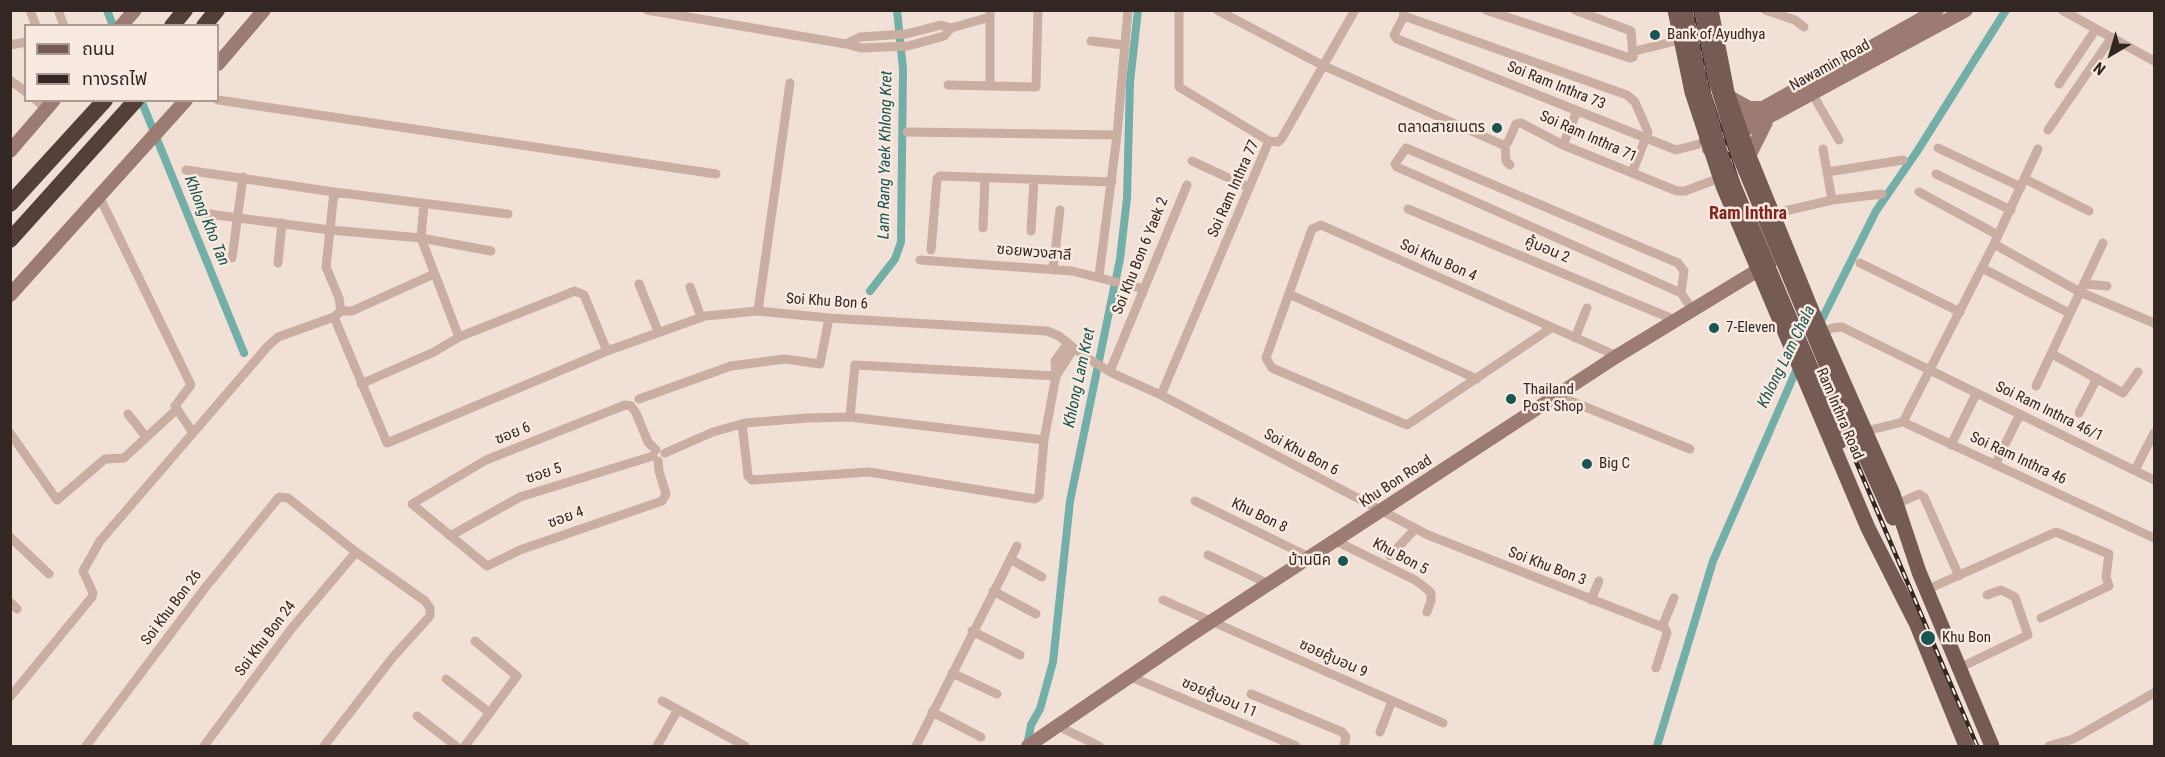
<!DOCTYPE html>
<html>
<head>
<meta charset="utf-8">
<style>
	body { margin:0 }
	#map { position:relative; width:2165px; height:757px; overflow:hidden; background:#f1e0d5; font-family:"Roboto Condensed","Noto Sans Thai",sans-serif }
	canvas { display:block }
	.frame { position:absolute; inset:0; border:12px solid #332724; pointer-events:none }
	.legend { position:absolute; left:24px; top:24px; width:195px; height:78px; box-sizing:border-box; background:#f9eae1; border:2px solid #aa9c95; margin:0; padding:8px 10px; list-style:none; font-size:18px; color:#332724 }
	.legend li { display:flex; align-items:center; gap:12px; height:30px }
	.legend b { width:30px; border:2px solid #aa9c95 }
	.north { position:absolute; left:2081px; top:24px; width:60px; height:60px; -webkit-text-stroke:4px #f9eae1; paint-order:stroke; rotate:218deg; font-size:16px; font-weight:700; line-height:24px; text-align:center; color:#332724 }
	.north::after { content:''; display:block; margin:auto; width:21px; height:27px; background:#332724; clip-path:polygon(50% 0,100% 100%,50% 72%,0 100%) }
</style>
</head>
<body>
<div id="map">
<canvas width="2165" height="757"></canvas>
<div class="frame"></div>
<ul class="legend">
<li><b style="height:8px;background:#765b54"></b>ถนน</li>
<li><b style="height:8px;background:#332724"></b>ทางรถไฟ</li>
</ul>
<div class="north">N</div>
</div>
<script>
const c = document.querySelector('canvas').getContext('2d');
c.lineJoin = 'round';
const toPath = rows => new Path2D(rows.map(r => 'M' + r).join(''));
function strokePath(path, color, width, dash) { c.strokeStyle = color; c.lineWidth = width; c.lineCap = dash ? 'butt' : 'round'; c.setLineDash(dash || []); c.stroke(path); }
function label(font, color, halo, rows, align = 'center') {
  c.font = font + ' "Roboto Condensed","Noto Sans Thai",sans-serif'; c.lineWidth = 5; c.setLineDash([]); c.textBaseline = 'middle'; c.strokeStyle = halo; c.fillStyle = color; for (const [text, x, y, turn = 0] of rows) {
    c.save(); c.translate(x, y); c.rotate((+turn || 0) * Math.PI / 180); c.textAlign = isNaN(turn) ? turn : align; if (halo) c.strokeText(text, 0, 0); c.fillText(text, 0, 0); c.restore();
  }
}
strokePath(toPath([
	[107,10,113,26],
	[141,100,244,353],
	[870,291,895,259,901,242,903,69,897,10],
	[1818,327,1876,211,1918,150,2006,10],
	[1027,746,1031,725,1040,709,1053,662,1070,501,1120,259,1127,198,1130,82,1138,10],
	[1657,746,1713,561,1798,366]
]), '#73afa9', 8);
strokePath(toPath([
	[30,10,36,26],
	[58,10,64,26],
	[647,10,846,44],
	[990,10,990,85],
	[1179,10,1179,87,1269,141],
	[1217,10,1324,66,1503,145,1508,142,1516,124,1521,123,1563,145,1677,191,1685,191,1720,178],
	[1403,10,1404,16,1394,35,1397,39,1676,150,1707,142],
	[1486,10,1630,58,1633,57,1631,31,1575,10],
	[1765,10,1795,20,1804,27],
	[2062,10,2154,61],
	[1404,16,1627,95,1635,102,1648,132,1632,173],
	[941,25,951,28,944,36,908,46,861,48,846,44,860,37,906,34,941,25],
	[951,28,990,17],
	[1091,41,1124,45],
	[10,45,26,42],
	[1635,51,1680,40],
	[10,80,26,92],
	[2059,84,2096,29],
	[948,85,1036,87,1038,10],
	[1813,95,1839,140],
	[36,100,46,109],
	[218,100,716,174],
	[2048,130,2112,37],
	[907,132,1117,135,1099,276],
	[1117,135,1128,10],
	[1505,145,1506,161,1510,165],
	[1563,145,1577,111],
	[1938,148,2021,187],
	[1823,149,1832,200],
	[1192,161,1248,187],
	[186,170,334,192,508,214],
	[1827,172,1903,160],
	[1936,174,2011,210],
	[2025,179,2089,211],
	[1919,192,1998,235],
	[99,196,191,385,175,406,193,433],
	[424,204,421,238,459,337],
	[1408,209,1675,320],
	[201,213,330,230,421,238,491,251],
	[1772,214,1832,200,1882,194],
	[983,228,985,178],
	[1031,231,1034,180],
	[1994,244,2080,292,2154,323],
	[931,250,937,179,940,176,1112,182],
	[232,258,243,177],
	[920,260,1072,271,1144,289],
	[278,263,282,223],
	[1860,263,1960,312],
	[1982,268,2069,313],
	[1053,270,1060,210],
	[639,284,658,331],
	[2084,284,2107,286],
	[690,287,701,317],
	[1681,293,1684,271,1678,263,1406,148,1395,164,1397,167,1681,293,1692,309],
	[1289,294,1477,379],
	[341,311,352,311,434,274],
	[758,311,790,83],
	[334,317,387,443,607,351,705,316,758,311,829,318,1047,331,1059,336,1084,356,1112,373,1161,395,1428,535,1665,628,1667,633,1656,668],
	[1551,328,1407,425,1272,368,1266,358,1312,229,1321,225,1617,356],
	[1822,333,1832,328,1842,327,2154,480],
	[1575,338,1587,308],
	[2052,354,2123,393,2138,372],
	[1110,371,1187,185],
	[1056,376,1074,348],
	[361,384,434,352,459,337,575,291,584,295,607,351],
	[2036,386,2103,243],
	[1161,395,1269,141,1278,142,1282,138,1355,10],
	[1558,396,1690,449],
	[639,399,731,366,785,359,820,364,829,318],
	[2079,413,2097,378],
	[128,414,146,437],
	[850,417,855,365,1056,376],
	[1903,422,1994,244,2038,149],
	[742,424,748,476,752,480,869,472,1035,499,1039,496,1044,440,1056,376,1055,361,1068,343],
	[1866,431,1903,422,2154,538],
	[10,433,57,500,105,459,124,458,176,410],
	[1951,445,1976,394],
	[656,450,648,442,636,413,631,406,625,405,486,460,412,504,487,566,520,550,662,501,666,494,659,471,658,461],
	[665,453,713,432,745,423,807,418,850,417,1044,440],
	[1995,465,2020,414],
	[2135,470,2154,433],
	[1195,501,1309,557],
	[1897,504,1919,494,1924,497,1959,576],
	[450,536,520,497,653,456],
	[10,537,49,574],
	[1336,541,1415,580,1427,589,1431,593,1431,601,1427,612],
	[1208,555,1269,584],
	[1390,556,1415,529],
	[1010,559,1042,577],
	[1926,590,2056,532,2109,554,2106,577,2109,586,2041,618],
	[993,591,1036,614],
	[1163,600,1443,723],
	[1591,600,1599,581],
	[10,602,17,609],
	[1662,627,1674,598],
	[972,631,1020,655],
	[1959,668,2028,635,2015,597,2001,590,1987,595],
	[952,673,997,694],
	[1131,677,1296,746],
	[446,679,490,713],
	[1251,694,1342,732,1346,737,1344,746],
	[10,697,92,597,93,593,83,571,100,541,267,347,278,337,334,317,341,311,339,298,326,267,334,192],
	[662,701,745,746],
	[932,712,981,737],
	[417,716,456,746],
	[1058,726,1099,746],
	[1380,732,1392,701],
	[86,746,205,588,279,497,288,498,356,552,425,601,430,608,430,616,393,657,324,746],
	[204,746,292,628,356,552],
	[465,746,517,676,475,641],
	[657,746,677,711],
	[916,746,1017,546],
	[2049,746,2073,739,2154,693]
]), '#c9aea1', 9);
strokePath(toPath([
	[121,26,135,10],
	[218,64,264,10],
	[1729,97,1749,108,1764,108],
	[1706,140,1937,10],
	[1709,149,1966,10],
	[10,151,54,100],
	[1749,156,1766,122],
	[1760,203,1758,222,1772,257,1770,263],
	[10,295,186,100],
	[1028,746,1189,636,1617,356,1768,264]
]), '#9c7c72', 14);
strokePath(toPath([
	[1675,10,1692,92,1723,186,1868,528,1915,621],
	[1711,10,1727,92,1749,156,1812,311,1893,494,1919,572,1992,746],
	[1856,436,1893,518],
	[1912,613,1966,746]
]), '#765b54', 15);
strokePath(toPath([
	[172,26,185,10],
	[204,26,217,10],
	[10,204,105,100],
	[10,240,136,100]
]), '#543f3b', 16);
const rail = toPath([
	[1692,10,1709,94,1739,186,1977,746]
]);
strokePath(rail, '#332724', 4.5);
strokePath(rail, '#f9eae1', 2, [7]);
strokePath(toPath([
	[1685,10,1700,83,1722,158,1841,441],
	[1702,10,1715,77,1737,150,1856,436]
]), '#765b54', 15);
for (const [x, y, r, color] of [
	[1655,35,6,"#195551"],
	[1497,128,6,"#195551"],
	[1714,328,6,"#195551"],
	[1511,399,6,"#195551"],
	[1587,464,6,"#195551"],
	[1343,561,6,"#195551"],
	[1928,638,8,"#195551"]
]) { const dot = new Path2D(); dot.arc(x, y, r, 0, 2 * Math.PI); c.fillStyle = color; c.fill(dot); strokePath(dot, '#f9eae1', 2); }
label('15px', '#332724', '#f9eae1', [
	["Bank of Ayudhya",1667,35],
	["ตลาดสายเนตร",1485,128,"right"],
	["7-Eleven",1726,328],
	["Thailand",1523,390],
	["Post Shop",1523,407],
	["Big C",1599,464],
	["บ้านนิค",1331,561,"right"],
	["Khu Bon",1942,638]
], 'left');
label('15px', '#332724', '#f9eae1', [
	["Nawamin Road",1830,66,-29],
	["Soi Ram Inthra 73",1556,86,22],
	["Soi Ram Inthra 71",1588,137,24],
	["Soi Ram Inthra 77",1234,189,-66],
	["คู้บอน 2",1547,250,23],
	["ซอยพวงสาลี",1034,253,5],
	["Soi Khu Bon 6 Yaek 2",1141,256,-68],
	["Soi Khu Bon 4",1438,261,24],
	["Soi Khu Bon 6",827,302,4],
	["Soi Ram Inthra 46/1",2049,412,26],
	["Ram Inthra Road",1839,414,67],
	["ซอย 6",513,434,-22],
	["Soi Khu Bon 6",1301,453,28],
	["Soi Ram Inthra 46",2018,459,25],
	["ซอย 5",544,474,-18],
	["Khu Bon Road",1396,482,-33],
	["Khu Bon 8",1259,516,26],
	["ซอย 4",566,518,-20],
	["Khu Bon 5",1400,557,28],
	["Soi Khu Bon 3",1547,567,21],
	["Soi Khu Bon 26",172,608,-53],
	["Soi Khu Bon 24",266,639,-53],
	["ซอยคู้บอน 9",1333,659,24],
	["ซอยคู้บอน 11",1219,698,23]
]);
label('italic 16px', '#195551', '#f9eae1', [
	["Lam Rang Yaek Khlong Kret",886,155,-89],
	["Khlong Kho Tan",206,221,68],
	["Khlong Lam Chala",1787,357,-64],
	["Khlong Lam Kret",1080,378,-78]
]);
label('bold 18px', '#84251b', '#f9eae1', [
	["Ram Inthra",1748,214]
]);
</script>
</body>
</html>
